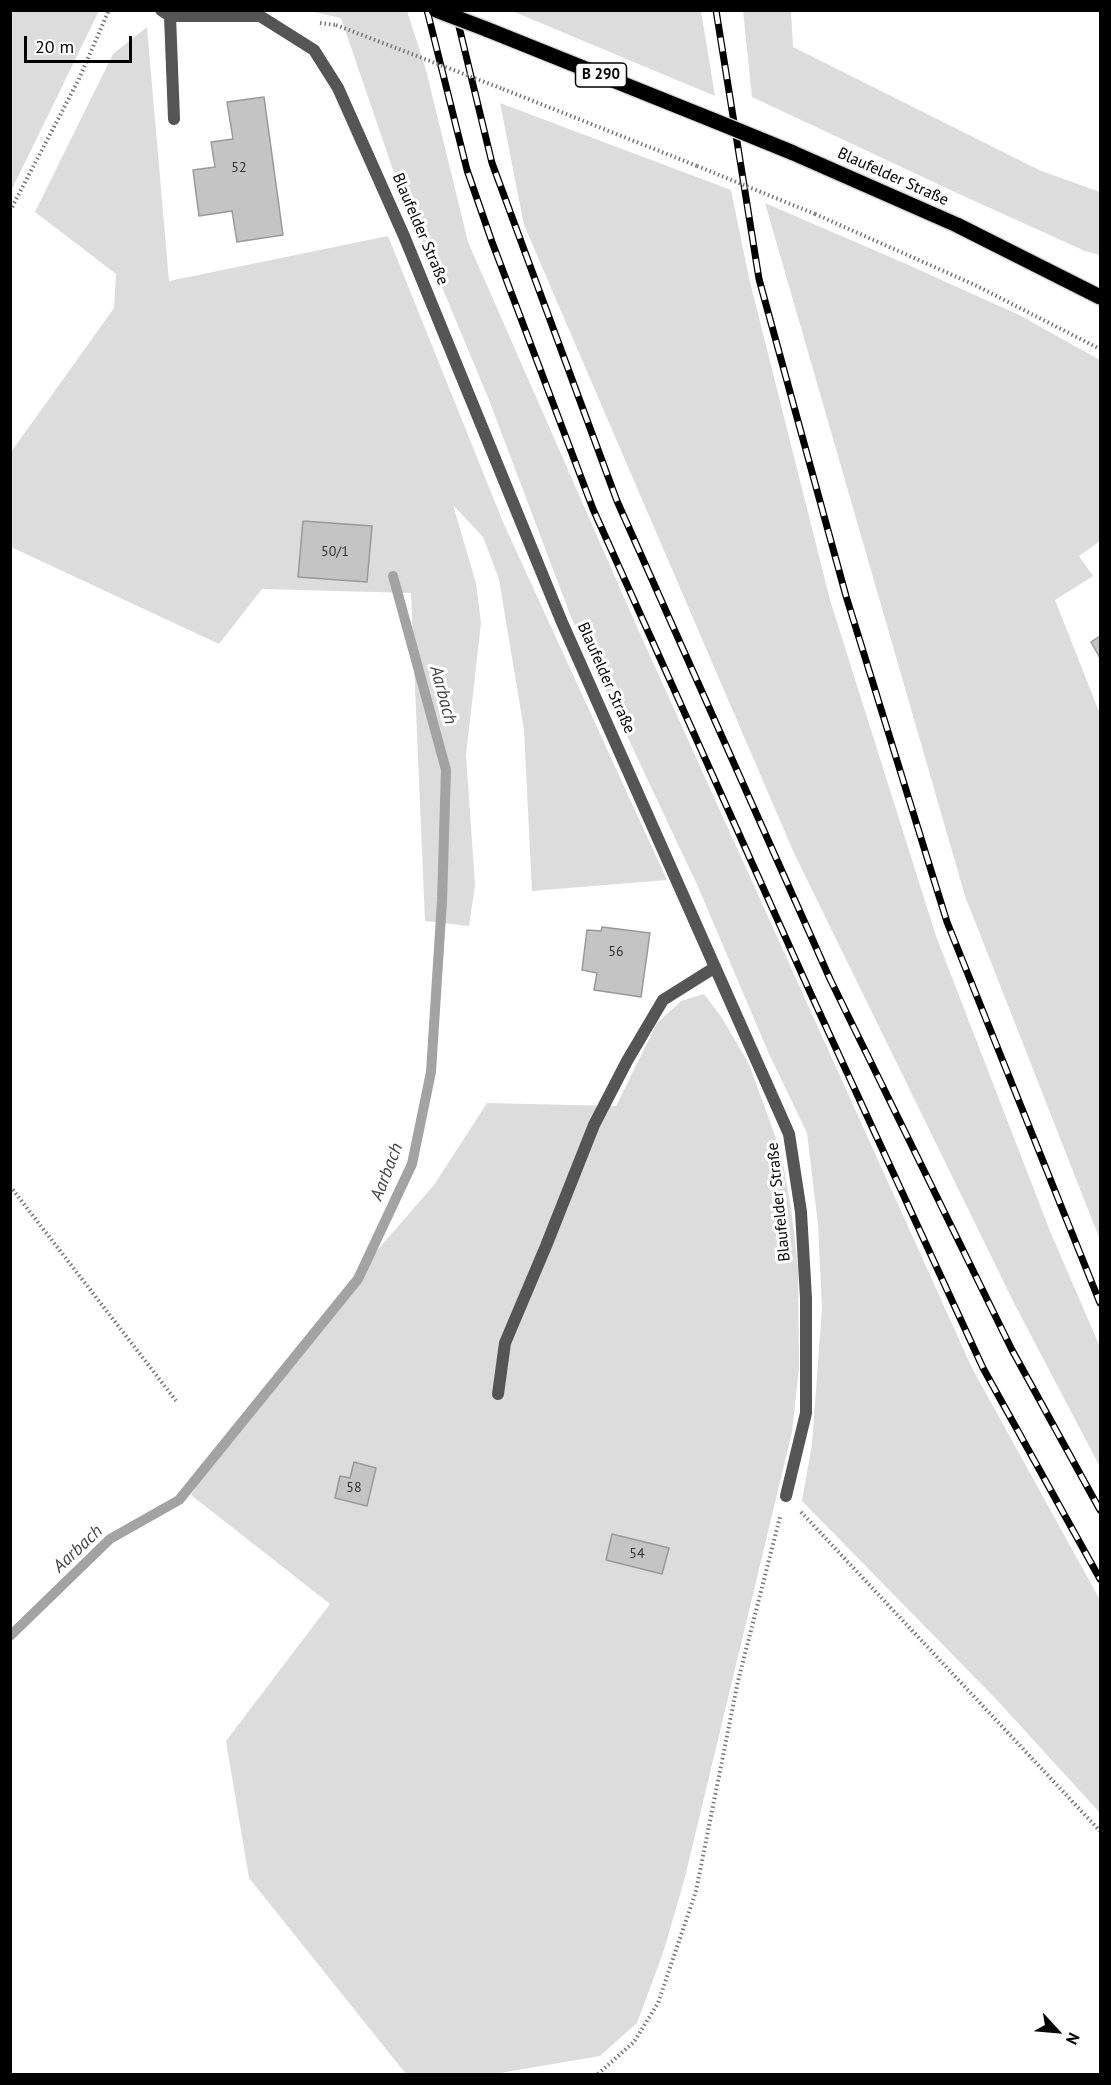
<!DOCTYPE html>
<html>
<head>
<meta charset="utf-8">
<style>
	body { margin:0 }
	#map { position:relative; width:1111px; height:2085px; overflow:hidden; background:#fff; font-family:"PT Sans",sans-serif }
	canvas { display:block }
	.frame { position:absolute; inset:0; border:12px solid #000; pointer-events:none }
	.north { position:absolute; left:1027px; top:2001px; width:60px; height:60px; -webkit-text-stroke:4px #fff; paint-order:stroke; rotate:116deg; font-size:16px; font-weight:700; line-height:24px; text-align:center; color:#000 }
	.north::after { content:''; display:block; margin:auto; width:21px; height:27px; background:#000; clip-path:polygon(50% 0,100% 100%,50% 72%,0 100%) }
	.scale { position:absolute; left:24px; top:36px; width:108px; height:27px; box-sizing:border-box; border:3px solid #000; border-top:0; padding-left:8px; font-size:18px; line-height:21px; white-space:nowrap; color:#000; -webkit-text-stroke:4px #fff; paint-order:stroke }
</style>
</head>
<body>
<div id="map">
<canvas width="1111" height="2085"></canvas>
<div class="frame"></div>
<div class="north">N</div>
<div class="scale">20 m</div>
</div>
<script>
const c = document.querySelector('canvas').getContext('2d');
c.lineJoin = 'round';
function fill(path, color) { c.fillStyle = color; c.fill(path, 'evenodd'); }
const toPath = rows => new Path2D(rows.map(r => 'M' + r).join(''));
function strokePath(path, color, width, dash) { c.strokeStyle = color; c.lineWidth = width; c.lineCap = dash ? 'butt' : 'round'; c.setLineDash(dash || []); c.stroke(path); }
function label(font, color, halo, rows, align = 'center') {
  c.font = font + ' "PT Sans",sans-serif'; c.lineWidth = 6; c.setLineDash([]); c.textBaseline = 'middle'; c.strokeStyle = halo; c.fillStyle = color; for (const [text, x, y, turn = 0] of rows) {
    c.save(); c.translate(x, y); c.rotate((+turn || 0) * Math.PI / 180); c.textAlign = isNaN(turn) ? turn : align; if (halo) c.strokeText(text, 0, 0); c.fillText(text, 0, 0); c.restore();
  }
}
fill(toPath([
	[11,10,99,11,11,191,10,11],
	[309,11,407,11,426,70,468,242,637,627,972,1368,1100,1600,1100,1813,995,1698,802,1501,812,1444,822,1308,818,1224,807,1133,769,1054,699,889,571,617,489,400,392,167,341,18],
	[512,11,701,11,715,96],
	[743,11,791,11,793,47,1039,170,1100,192,1100,255,1085,251,959,194,752,97],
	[147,27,169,281,388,236,503,522,667,880,532,891,524,730,499,579,483,537,453,505,476,583,481,623,466,755,475,885,469,926,425,921,411,593,262,589,219,644,11,547,11,452,114,308,116,274,35,212,113,54],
	[500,103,731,190,749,278,830,600,936,936,1050,1231,1100,1347,1100,1467,1014,1303,794,853,524,225],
	[765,203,904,263,1019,315,1100,360,1100,541,1079,556,1093,576,1055,600,1100,714,1100,1240,965,896],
	[704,994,722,1018,749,1064,781,1152,791,1208,798,1266,799,1368,792,1432,684,1881,663,1953,637,2023,600,2056,494,2074,406,2074,249,1878,226,1741,330,1604,191,1495,232,1427,346,1286,434,1185,487,1103,616,1106,657,1023,681,1001]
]), '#dcdcdc');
strokePath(toPath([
	[10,1636,110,1539,179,1500,358,1279,412,1164,431,1072,442,901,446,770,393,576]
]), '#a3a3a3', 10);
const building = toPath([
	[264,97,283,235,237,242,232,211,199,216,193,170,215,167,211,142,233,139,227,102,264,97],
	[303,521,372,526,367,582,298,577,303,521],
	[1100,636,1100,658,1091,642,1100,636],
	[602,927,650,933,641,997,594,990,597,973,582,970,587,930,601,931,602,927],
	[354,1462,376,1468,367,1506,335,1498,340,1476,350,1478,354,1462],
	[612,1534,669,1548,662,1574,606,1560,612,1534]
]);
fill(building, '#c4c4c4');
strokePath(building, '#999', 1.5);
const primary = toPath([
	[486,29,715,121],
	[791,152,957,225,1100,297]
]);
strokePath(primary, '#dbdbdb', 18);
strokePath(toPath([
	[320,23,336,25],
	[503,89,697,166],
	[10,211,79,79,109,10],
	[815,214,975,285,1100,349],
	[10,1186,177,1402],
	[801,1512,1100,1831],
	[598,2074,634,2042,658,2003,696,1891,738,1681,780,1517]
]), '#777', 4, [1.5, 3]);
strokePath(toPath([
	[161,10,170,16,260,16,314,50,338,88,404,236,561,620,789,1134,801,1212,806,1298,806,1413,786,1496],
	[170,16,174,119],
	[498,1394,505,1343,546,1246,594,1125,627,1061,663,1000,714,968]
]), '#555', 12);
strokePath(primary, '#000', 15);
const rail = toPath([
	[427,10,467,170,492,242,593,509,810,992,983,1368,1100,1579],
	[455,10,492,163,617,501,830,979,1012,1350,1100,1510],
	[716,10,759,279,846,596,947,922,1100,1303]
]);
strokePath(rail, '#000', 7);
strokePath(rail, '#fff', 4.5, [14]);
const primaryBridge = toPath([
	[436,10,486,29],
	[715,121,791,152]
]);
strokePath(primaryBridge, '#dbdbdb', 18, []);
strokePath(toPath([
	[336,25,503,89],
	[697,166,815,214]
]), '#777', 4, [1.5, 3]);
strokePath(primaryBridge, '#000', 15);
label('14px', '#313131', null, [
	["52",239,168],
	["50/1",335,552],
	["56",616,952],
	["58",354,1488],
	["54",637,1554]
]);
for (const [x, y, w] of [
	[601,75,51]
]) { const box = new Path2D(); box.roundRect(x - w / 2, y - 12, w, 24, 4.5); c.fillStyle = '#fff'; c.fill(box); strokePath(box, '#000', 1.5); }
label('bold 15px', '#000', null, [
	["B 290",601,75]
]);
label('16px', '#000', '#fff', [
	["Blaufelder Straße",893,177,24],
	["Blaufelder Straße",420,229,67],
	["Blaufelder Straße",606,678,66],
	["Blaufelder Straße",779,1202,-96]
]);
label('italic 18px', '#444', '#fff', [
	["Aarbach",443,695,75],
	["Aarbach",387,1172,-69],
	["Aarbach",78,1549,-43]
]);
</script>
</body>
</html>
